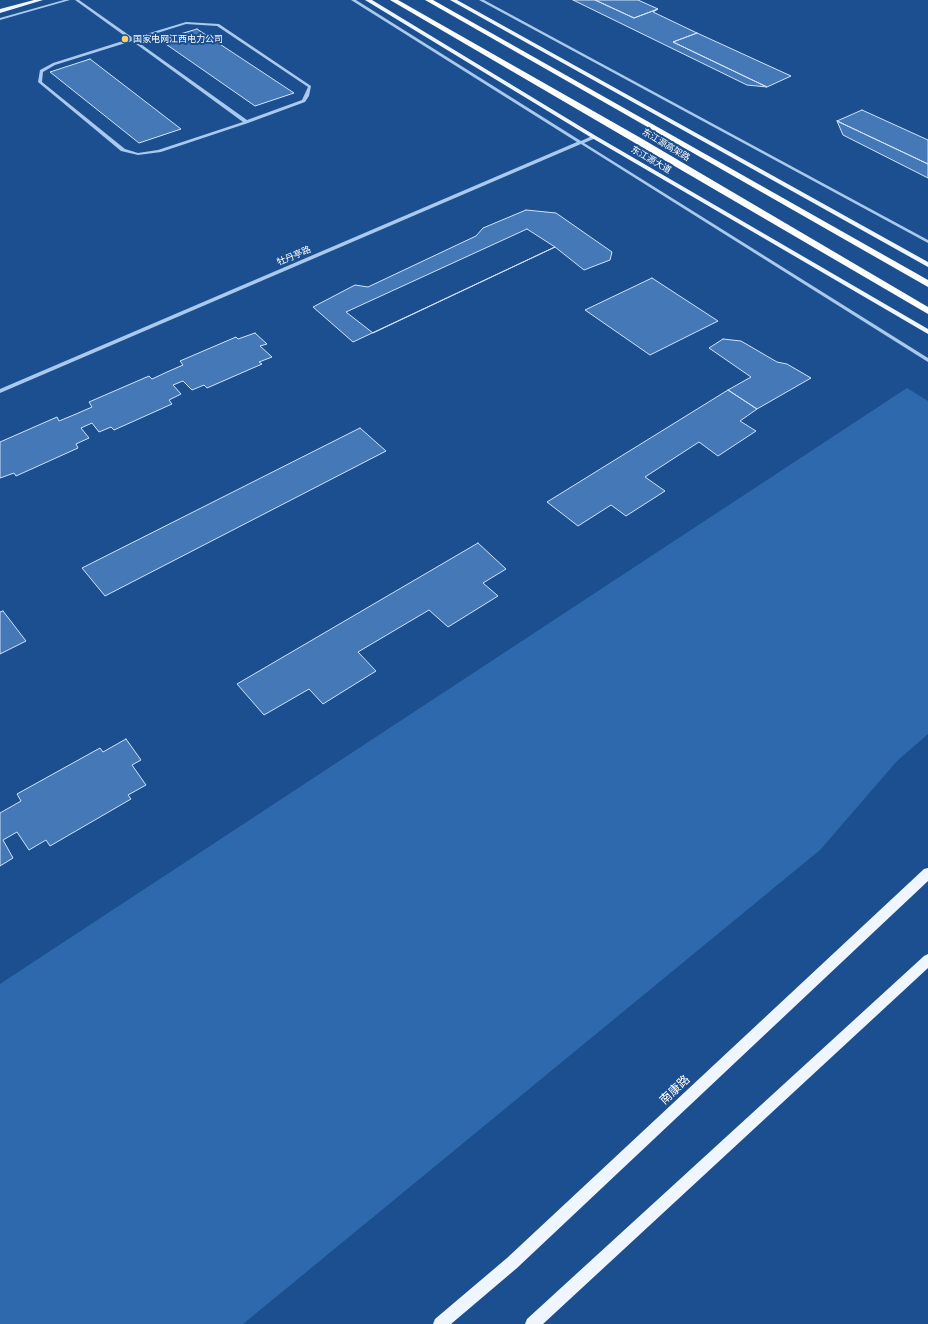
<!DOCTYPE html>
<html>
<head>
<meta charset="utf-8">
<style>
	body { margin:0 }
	canvas { display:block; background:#1b4f8f }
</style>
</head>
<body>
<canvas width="928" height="1324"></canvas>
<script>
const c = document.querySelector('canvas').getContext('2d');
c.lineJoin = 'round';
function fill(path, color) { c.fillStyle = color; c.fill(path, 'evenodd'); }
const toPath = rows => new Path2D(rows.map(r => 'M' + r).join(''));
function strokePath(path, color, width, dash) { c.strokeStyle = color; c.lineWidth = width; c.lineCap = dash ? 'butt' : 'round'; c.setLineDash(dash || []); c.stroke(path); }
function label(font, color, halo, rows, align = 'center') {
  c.font = font + ' Raleway,"Noto Sans SC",sans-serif'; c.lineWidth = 4; c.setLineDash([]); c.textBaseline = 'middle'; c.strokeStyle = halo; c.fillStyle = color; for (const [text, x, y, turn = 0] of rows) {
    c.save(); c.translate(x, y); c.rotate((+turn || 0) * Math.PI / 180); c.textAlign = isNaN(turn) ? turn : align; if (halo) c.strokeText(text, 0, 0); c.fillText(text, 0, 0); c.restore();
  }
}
fill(toPath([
	[907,388,928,401,928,734,897,761,820,850,243,1324,0,1324,0,984]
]), '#2e69ad');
const building = toPath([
	[573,0,595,0,634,18,658,9,653,12,697,33,673,42,767,87,747,85,573,0],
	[595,0,638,0,658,9,634,18,595,0],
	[197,29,294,93,255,106,160,40,197,29],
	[697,33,791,76,767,87,673,42,697,33],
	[90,59,181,129,139,143,50,72,90,59],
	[862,110,928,140,928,164,837,121,862,110],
	[837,121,928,164,928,178,843,135,837,121],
	[526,210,556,213,612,252,610,260,584,270,555,247,353,342,313,307,355,285,368,287,476,236,483,228,526,210],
	[527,229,555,247,373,333,346,312,527,229],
	[652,278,718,321,650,355,585,310,652,278],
	[255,333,267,344,260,346,272,357,259,362,262,364,207,388,204,385,192,390,183,381,173,385,181,394,169,400,172,404,114,430,111,427,99,432,92,423,81,428,89,438,76,444,78,448,16,476,14,473,0,478,0,442,57,417,59,421,76,414,92,407,89,402,149,376,152,379,167,372,183,365,180,361,236,337,238,339,255,333],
	[723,339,741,341,777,362,787,364,811,378,757,409,728,390,751,377,709,348,723,339],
	[728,390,757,409,740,421,756,431,718,456,699,442,645,477,665,491,626,516,611,505,578,526,547,502,728,390],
	[360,428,386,451,105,596,82,568,360,428],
	[478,543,506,569,483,583,498,596,448,627,429,610,358,652,376,671,323,704,309,689,264,715,237,684,478,543],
	[3,611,26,641,0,654,0,612,3,611],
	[126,739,141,760,132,765,146,785,128,795,131,799,50,846,46,840,29,850,17,832,3,840,13,858,0,866,0,813,21,801,17,794,100,748,103,752,126,739]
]);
fill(building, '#4478b7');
strokePath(building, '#cfe3fa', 1);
fill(toPath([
	[64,0,70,0,0,20,0,18,64,0],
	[75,0,79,0,133,38,186,22,219,24,311,86,309,96,305,102,248,123,161,152,138,155,121,151,38,82,40,70,53,63,129,39,75,0],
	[186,24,217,26,308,87,302,100,247,120,135,40,186,24],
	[132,41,243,122,158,150,138,153,125,149,42,82,43,72,55,65,132,41],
	[351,0,356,0,581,141,592,136,596,136,596,138,584,143,928,358,928,362,581,144,0,393,0,389,577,142,351,0],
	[479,0,484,0,928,240,928,243,479,0]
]), '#a9c9ee');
fill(toPath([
	[34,0,43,0,0,13,0,9,34,0],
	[365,0,372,0,596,136,928,329,928,334,592,138,365,0],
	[450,0,457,0,928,262,928,267,450,0],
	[928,868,928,881,517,1268,451,1324,433,1324,435,1319,507,1258,924,869,928,868],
	[928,954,928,968,543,1324,525,1324,527,1319,924,956,928,954]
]), '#f0f6ff');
fill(toPath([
	[390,0,398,0,639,137,928,307,928,314,390,0],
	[425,0,433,0,928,280,928,287,425,0]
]), '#fff');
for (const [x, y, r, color] of [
	[125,39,4,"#ffd166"]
]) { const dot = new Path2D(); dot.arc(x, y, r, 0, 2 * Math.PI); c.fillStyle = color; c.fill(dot); strokePath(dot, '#1b4f8f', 1.5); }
label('9px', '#fff', '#1b4f8f', [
	["国家电网江西电力公司",133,39]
], 'left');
label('9px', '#fff', '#1b4f8f', [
	["东江源高架路",666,145,31],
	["东江源大道",651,160,30],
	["牡丹亭路",294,256,-23]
]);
label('12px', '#fff', '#1b4f8f', [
	["南康路",675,1090,-43]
]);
</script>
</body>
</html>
